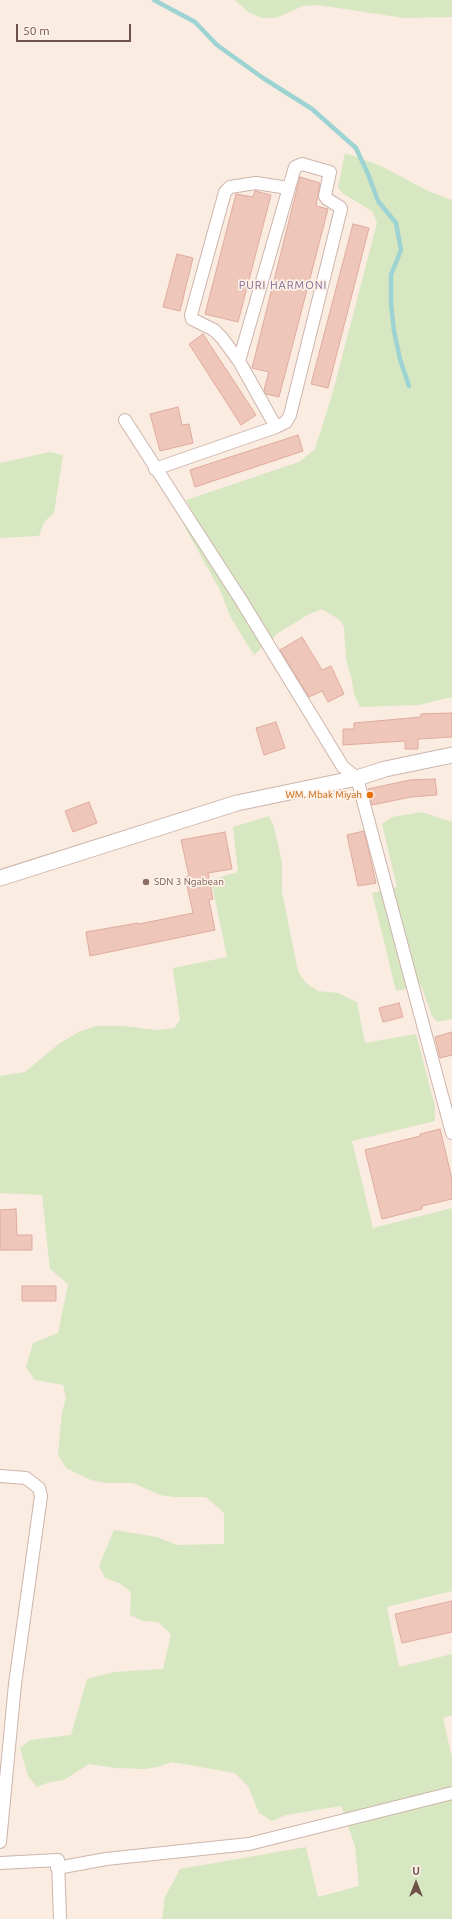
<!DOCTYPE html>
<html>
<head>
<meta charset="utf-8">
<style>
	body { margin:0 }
	#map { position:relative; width:452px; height:1919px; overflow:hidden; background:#faece1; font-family:Ubuntu,sans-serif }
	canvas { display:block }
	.north { position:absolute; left:396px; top:1863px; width:40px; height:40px; -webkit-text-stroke:3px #fef1e7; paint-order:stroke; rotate:0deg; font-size:11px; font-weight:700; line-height:16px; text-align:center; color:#70514a }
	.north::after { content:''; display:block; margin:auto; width:14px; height:18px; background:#70514a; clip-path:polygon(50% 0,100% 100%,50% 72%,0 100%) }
	.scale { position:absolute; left:16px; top:24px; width:115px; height:18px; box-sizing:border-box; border:2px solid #70514a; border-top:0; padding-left:5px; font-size:12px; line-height:14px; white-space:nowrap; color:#70514a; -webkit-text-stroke:3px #fef1e7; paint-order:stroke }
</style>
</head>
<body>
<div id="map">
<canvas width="452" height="1919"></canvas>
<div class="north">U</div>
<div class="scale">50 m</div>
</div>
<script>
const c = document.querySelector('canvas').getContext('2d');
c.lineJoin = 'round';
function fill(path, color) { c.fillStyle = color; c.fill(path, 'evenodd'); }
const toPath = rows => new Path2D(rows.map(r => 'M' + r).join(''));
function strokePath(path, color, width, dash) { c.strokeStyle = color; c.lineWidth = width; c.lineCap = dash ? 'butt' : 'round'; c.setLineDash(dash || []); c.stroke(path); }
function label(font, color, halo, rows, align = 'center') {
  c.font = font + ' Ubuntu,sans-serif'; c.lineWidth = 3.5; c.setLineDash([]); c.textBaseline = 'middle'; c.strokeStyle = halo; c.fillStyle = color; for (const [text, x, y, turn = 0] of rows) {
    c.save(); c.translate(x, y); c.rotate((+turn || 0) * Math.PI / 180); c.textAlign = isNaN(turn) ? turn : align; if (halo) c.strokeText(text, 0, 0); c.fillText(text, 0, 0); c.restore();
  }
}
fill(toPath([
	[235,0,452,0,452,17,404,18,318,5,303,6,276,18,262,18,248,12],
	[345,153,379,165,430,192,452,200,452,697,419,705,360,707,354,694,352,680,346,659,344,627,340,620,322,609,309,614,278,633,254,655,231,618,220,590,183,524,196,519,186,500,299,462,315,449,332,395,377,223,372,211,342,193,338,187],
	[50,452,63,455,54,513,44,522,39,536,0,538,0,463],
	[422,812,452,822,452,1019,437,1022,432,1016,421,985,396,991,372,893,397,887,382,824,392,817],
	[269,816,274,827,282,863,282,892,298,971,306,983,318,991,338,993,357,1002,365,1043,416,1034,435,1106,435,1121,352,1141,373,1228,452,1208,452,1591,387,1607,399,1667,452,1654,452,1715,443,1718,452,1758,452,1919,162,1919,165,1897,180,1869,306,1847,318,1897,359,1886,355,1846,341,1806,286,1815,272,1821,259,1813,248,1786,235,1773,172,1762,158,1767,145,1769,116,1768,89,1764,64,1780,50,1782,37,1787,28,1776,20,1748,30,1740,71,1735,87,1679,114,1672,163,1669,171,1634,158,1622,143,1621,130,1615,131,1592,119,1583,105,1578,99,1566,114,1530,157,1537,177,1545,224,1544,224,1513,206,1497,174,1497,160,1495,133,1483,105,1483,91,1480,66,1468,58,1455,62,1412,66,1398,63,1385,35,1380,26,1367,33,1343,58,1333,68,1284,50,1269,42,1195,0,1193,0,1076,25,1072,60,1043,79,1032,96,1026,123,1026,157,1030,174,1028,180,1020,173,968,227,957,211,880,238,872,233,827]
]), '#d6e7c1');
strokePath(toPath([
	[154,0,195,22,217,45,263,78,312,109,356,148,368,174,378,201,396,223,401,250,391,275,391,304,394,331,400,359,409,386]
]), '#9ed3d3', 4.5);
const building = toPath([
	[300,177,320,183,316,206,328,209,279,397,266,394,264,390,269,372,252,368,300,177],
	[255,191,271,195,238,322,205,314,236,194,253,197,255,191],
	[353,224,369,228,328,388,311,384,353,224],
	[177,254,193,258,180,311,163,307,177,254],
	[203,334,256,415,241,425,189,344,203,334],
	[178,407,182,425,189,424,193,443,160,451,150,414,178,407],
	[298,435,303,451,195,487,190,470,298,435],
	[302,637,322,670,331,666,344,694,328,702,322,691,309,697,280,650,302,637],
	[452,713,452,737,418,739,418,749,405,749,405,741,343,745,343,729,354,729,354,723,421,717,421,714,452,713],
	[276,722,285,748,264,755,256,728,276,722],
	[435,779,437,795,411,797,372,805,368,789,410,780,435,779],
	[89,802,97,823,73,832,65,811,89,802],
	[364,831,376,883,358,886,347,835,364,831],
	[225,832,232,869,208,873,213,899,209,900,215,930,90,956,86,932,138,923,139,924,193,913,185,877,189,876,181,840,225,832],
	[399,1003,403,1017,383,1022,379,1008,399,1003],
	[452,1032,452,1055,440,1058,435,1037,452,1032],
	[440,1129,452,1179,452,1199,422,1206,422,1209,382,1219,365,1150,420,1136,420,1134,440,1129],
	[16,1209,17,1235,32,1235,32,1250,0,1250,0,1210,16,1209],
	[22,1286,56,1286,56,1301,22,1301,22,1286],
	[452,1601,452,1632,402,1643,395,1614,452,1601]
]);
fill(building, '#eec6ba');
strokePath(building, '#e0aa9c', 1);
const minor = toPath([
	[125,420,241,600,343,767,357,778,452,1133],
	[276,427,239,361,222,338,214,330,192,319,191,315,225,192,230,187,256,183,288,188],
	[155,469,276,427,286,422,290,415,341,209,340,207,327,199,325,196,330,172,302,164,295,167,239,361],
	[0,1476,26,1478,39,1488,41,1496,15,1684,0,1842],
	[0,1863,58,1860,60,1919],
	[57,1868,106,1859,249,1844,452,1793]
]);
const tertiary = toPath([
	[0,878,237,803,357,778,385,769,452,755]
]);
strokePath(minor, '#cdb5ac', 14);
strokePath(tertiary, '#cdb5ac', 17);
strokePath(minor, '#fff', 12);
strokePath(tertiary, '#fff', 15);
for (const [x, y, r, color] of [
	[370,795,4,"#e8710a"],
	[146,882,4,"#8d6e63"]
]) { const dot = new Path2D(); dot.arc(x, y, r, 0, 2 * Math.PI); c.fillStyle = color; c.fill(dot); strokePath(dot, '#fef1e7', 1.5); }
label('10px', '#c56008', '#fef1e7', [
	["WM. Mbak Miyah",362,795]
], 'right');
label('10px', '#785e54', '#fef1e7', [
	["SDN 3 Ngabean",154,882]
], 'left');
c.letterSpacing = '1px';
label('11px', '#7c6693', '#fef1e7', [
	["PURI HARMONI",283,285]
]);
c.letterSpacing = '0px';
</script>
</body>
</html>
